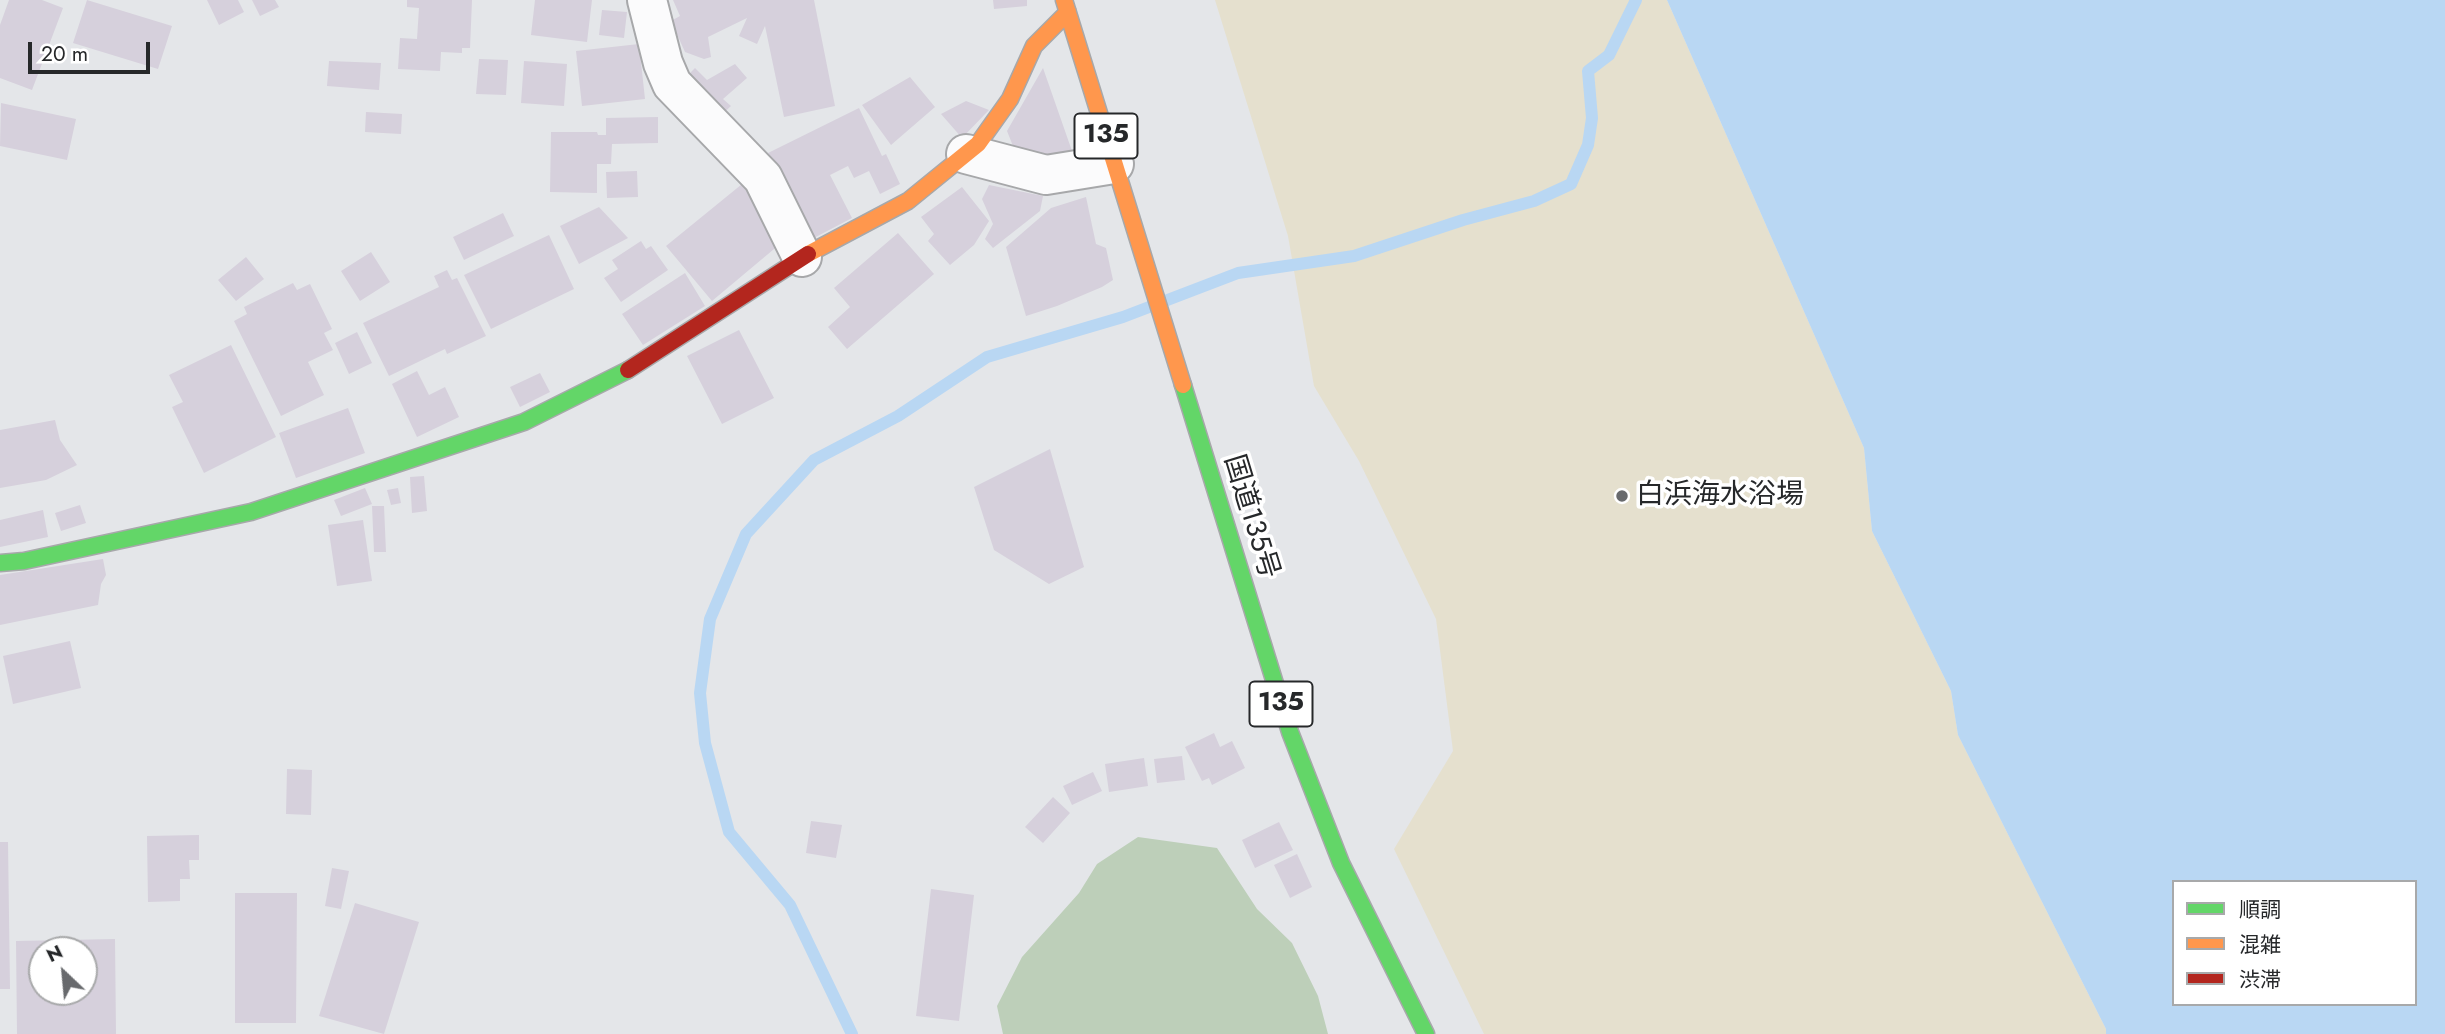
<!DOCTYPE html>
<html>
<head>
<meta charset="utf-8">
<style>
	body { margin:0 }
	#map { position:relative; width:2445px; height:1034px; overflow:hidden; background:#e4e6e9; font-family:Jost,"Noto Sans JP",sans-serif }
	canvas { display:block }
	.legend { position:absolute; left:2172px; top:880px; width:245px; height:126px; box-sizing:border-box; background:#fff; border:2px solid #a8a9aa; margin:0; padding:9px 12px; list-style:none; font-size:21px; color:#26282a }
	.legend li { display:flex; align-items:center; gap:14px; height:35px }
	.legend b { width:35px; border:2px solid #a8a9aa }
	.north { position:absolute; left:28px; top:936px; width:70px; height:70px; box-sizing:border-box; background:#fff; border:2px solid #a8a9aa; border-radius:50%; rotate:334deg; font-size:19px; font-weight:700; line-height:28px; text-align:center; color:#26282a }
	.north::after { content:''; display:block; margin:auto; width:24px; height:32px; background:#686a6d; clip-path:polygon(50% 0,100% 100%,50% 72%,0 100%) }
	.scale { position:absolute; left:28px; top:42px; width:122px; height:32px; box-sizing:border-box; border:4px solid #26282a; border-top:0; padding-left:9px; font-size:21px; line-height:24px; white-space:nowrap; color:#26282a; -webkit-text-stroke:5px #fff; paint-order:stroke }
</style>
</head>
<body>
<div id="map">
<canvas width="2445" height="1034"></canvas>
<ul class="legend">
<li><b style="height:9px;background:#63d668"></b>順調</li>
<li><b style="height:9px;background:#ff974d"></b>混雑</li>
<li><b style="height:9px;background:#b3261e"></b>渋滞</li>
</ul>
<div class="north">N</div>
<div class="scale">20 m</div>
</div>
<script>
const c = document.querySelector('canvas').getContext('2d');
c.lineJoin = 'round';
function fill(path, color) { c.fillStyle = color; c.fill(path, 'evenodd'); }
const toPath = rows => new Path2D(rows.map(r => 'M' + r).join(''));
function strokePath(path, color, width, dash) { c.strokeStyle = color; c.lineWidth = width; c.lineCap = dash ? 'butt' : 'round'; c.setLineDash(dash || []); c.stroke(path); }
function label(font, color, halo, rows, align = 'center') {
  c.font = font + ' Jost,"Noto Sans JP",sans-serif'; c.lineWidth = 7; c.setLineDash([]); c.textBaseline = 'middle'; c.strokeStyle = halo; c.fillStyle = color; for (const [text, x, y, turn = 0] of rows) {
    c.save(); c.translate(x, y); c.rotate((+turn || 0) * Math.PI / 180); c.textAlign = isNaN(turn) ? turn : align; if (halo) c.strokeText(text, 0, 0); c.fillText(text, 0, 0); c.restore();
  }
}
fill(toPath([
	[1138,837,1217,848,1257,909,1292,943,1318,996,1328,1034,1003,1034,997,1006,1022,957,1079,893,1097,864]
]), '#bdcfb9');
fill(toPath([
	[1215,0,1667,0,1864,448,1872,531,1951,691,1958,735,2106,1029,2106,1034,1484,1034,1394,849,1453,751,1436,619,1359,461,1314,386,1288,236]
]), '#e5e0ce');
fill(toPath([
	[1667,0,2445,0,2445,1034,2106,1034,2106,1029,1958,735,1951,691,1872,531,1864,448],
	[2174,882,2415,882,2415,1004,2174,1004]
]), '#b9d7f3');
strokePath(toPath([
	[852,1034,790,905,729,832,705,743,700,693,710,619,746,534,814,460,898,416,987,357,1123,317,1238,273,1354,256,1463,220,1534,201,1571,184,1588,145,1592,118,1588,71,1609,55,1636,0]
]), '#b9d7f3', 12);
fill(toPath([
	[9,0,42,0,63,8,32,90,0,78,0,25],
	[87,0,172,26,158,69,73,43],
	[207,0,238,0,244,12,219,25],
	[252,0,275,0,279,7,260,16],
	[407,0,472,0,470,48,462,48,462,53,441,52,440,71,398,69,400,38,417,39,419,8,407,7],
	[535,0,592,0,587,42,531,35],
	[673,0,814,0,835,106,784,117,765,26,757,44,739,36,747,18,708,37,711,57,704,59,685,52,671,21,680,16],
	[993,0,1027,0,1027,6,994,9],
	[602,10,627,12,624,38,599,35],
	[639,44,645,99,582,106,576,51],
	[479,59,508,60,506,95,476,94],
	[329,61,381,63,379,90,327,86],
	[524,61,567,64,564,106,521,103],
	[735,64,747,78,723,99,731,106,718,118,683,80,695,68,707,80],
	[1043,68,1072,151,1047,159,1013,146,1007,131],
	[910,77,935,107,891,145,862,105],
	[966,101,989,110,962,138,941,114],
	[1,103,76,119,67,160,0,146],
	[859,108,882,156,886,154,900,184,880,194,869,171,854,178,848,166,830,175,852,218,810,240,768,153],
	[366,112,402,114,401,134,365,132],
	[658,117,658,143,612,144,611,164,597,164,597,193,550,192,551,132,597,132,598,135,606,135,606,118],
	[637,171,638,197,607,198,606,172],
	[747,180,780,244,712,301,666,246],
	[989,185,1043,196,1040,211,993,248,985,239,993,224,982,199],
	[962,187,989,221,974,245,950,265,928,241,934,234,921,217],
	[1086,197,1096,244,1106,248,1113,280,1102,287,1057,306,1026,316,1006,247,1051,208],
	[599,207,628,238,579,264,560,226],
	[503,213,514,236,464,260,453,237],
	[898,233,934,274,847,349,828,327,850,307,834,288],
	[549,235,574,289,491,329,464,275],
	[641,241,646,249,651,246,668,270,621,302,604,278,618,269,612,260],
	[371,252,390,282,360,301,341,271],
	[246,257,264,279,236,301,218,280],
	[447,270,452,280,457,278,486,336,447,354,445,349,389,376,363,323,439,287,434,276],
	[685,273,705,306,643,345,622,314],
	[293,283,297,290,310,284,332,329,324,333,333,350,308,362,324,395,281,416,234,321,247,314,244,307],
	[739,330,774,398,722,424,687,356],
	[357,332,372,363,349,374,335,343],
	[231,345,276,437,204,473,172,407,183,402,169,375],
	[417,371,429,395,445,387,459,417,417,437,392,384],
	[540,373,550,392,520,407,510,387],
	[348,408,365,453,296,478,279,433],
	[55,420,60,440,77,465,46,480,0,488,0,430],
	[1050,449,1084,567,1049,584,994,550,974,487],
	[424,476,427,511,412,513,410,477],
	[365,488,372,504,341,516,334,500],
	[398,488,401,503,391,505,387,490],
	[80,505,86,523,61,531,55,513],
	[372,506,384,506,386,552,374,552],
	[43,510,48,537,0,547,0,520],
	[363,520,372,581,337,586,328,525],
	[103,559,106,575,101,584,98,605,0,625,0,575],
	[70,641,81,688,13,704,3,656],
	[1214,733,1220,747,1232,741,1245,768,1212,785,1209,778,1202,781,1185,747],
	[1182,756,1185,780,1157,783,1154,759],
	[1144,758,1148,786,1109,792,1105,764],
	[287,769,312,770,311,815,286,814],
	[1093,772,1102,791,1072,805,1063,786],
	[1053,797,1070,813,1043,843,1025,827],
	[811,821,842,825,836,858,806,853],
	[1279,822,1293,850,1255,868,1242,840],
	[199,835,199,860,189,860,190,879,180,879,180,901,148,902,147,836],
	[0,842,8,842,10,989,0,989],
	[1297,854,1312,887,1290,898,1274,865],
	[332,868,349,871,341,909,325,906],
	[931,889,974,895,959,1021,916,1016],
	[235,893,297,893,296,1023,235,1023],
	[355,903,419,922,384,1034,319,1016],
	[115,939,116,1034,17,1034,16,941],
	[42,950,84,950,84,992,42,992]
]), '#d6d0dc');
const street = toPath([
	[647,0,663,63,672,84,763,178,802,257],
	[966,154,1046,175,1114,164]
]);
const fast = toPath([
	[1183,385,1290,732,1341,863,1426,1034],
	[0,563,24,561,251,512,524,422,628,370]
]);
const slow = toPath([
	[1064,0,1183,385],
	[808,254,908,201,978,144,1010,99,1034,46,1068,12]
]);
const jam = toPath([
	[628,370,808,254]
]);
strokePath(street, '#a7a8aa', 42);
strokePath(fast, '#a7a8aa', 19);
strokePath(slow, '#a7a8aa', 19);
strokePath(jam, '#a7a8aa', 19);
strokePath(street, '#fbfbfc', 38);
strokePath(fast, '#63d668', 16);
strokePath(slow, '#ff974d', 16);
strokePath(jam, '#b3261e', 16);
for (const [x, y, r, color] of [
	[1622,496,7,"#686a6d"]
]) { const dot = new Path2D(); dot.arc(x, y, r, 0, 2 * Math.PI); c.fillStyle = color; c.fill(dot); strokePath(dot, '#fff', 2.5); }
for (const [x, y, w] of [
	[1106,136,63],
	[1281,704,63]
]) { const box = new Path2D(); box.roundRect(x - w / 2, y - 22.5, w, 45, 5); c.fillStyle = '#fff'; c.fill(box); strokePath(box, '#26282a', 2); }
label('bold 26px', '#26282a', null, [
	["135",1106,136],
	["135",1281,704]
]);
label('28px', '#26282a', '#fff', [
	["白浜海水浴場",1636,496]
], 'left');
label('28px', '#26282a', '#fff', [
	["国道135号",1250,517,73]
]);
</script>
</body>
</html>
